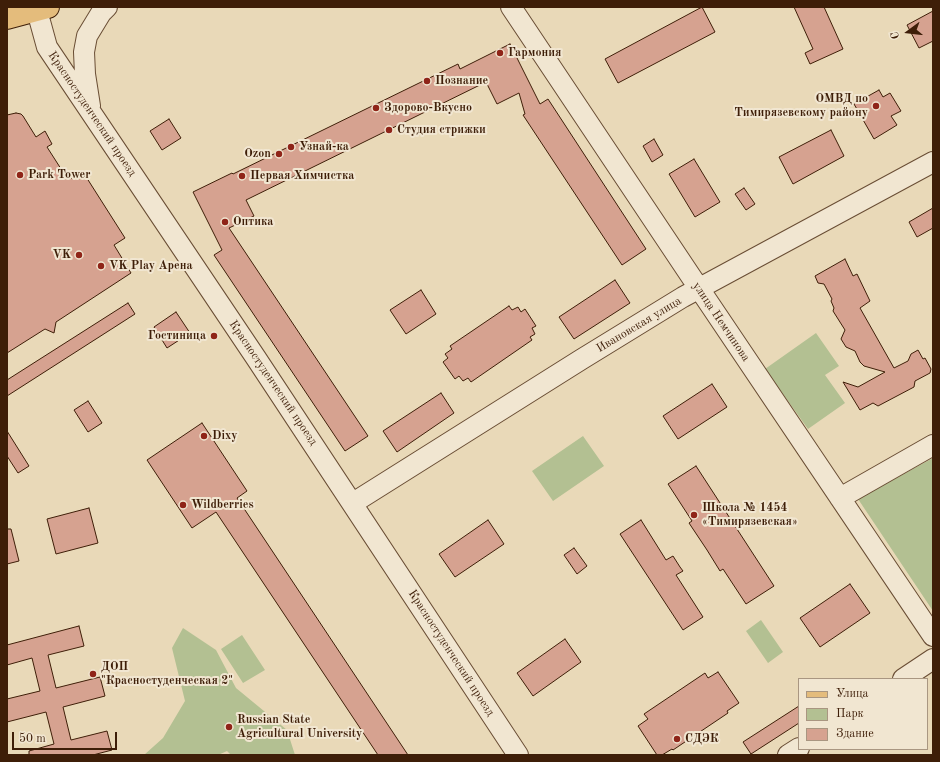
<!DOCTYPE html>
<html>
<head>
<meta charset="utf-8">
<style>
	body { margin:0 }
	#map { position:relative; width:940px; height:762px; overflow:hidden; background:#e9d9b8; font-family:"Old Standard TT",serif }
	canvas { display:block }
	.frame { position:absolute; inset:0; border:8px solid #3e1e08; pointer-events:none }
	.legend { position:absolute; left:798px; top:678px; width:130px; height:72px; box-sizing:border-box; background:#f1e6d1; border:1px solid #a99681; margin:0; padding:5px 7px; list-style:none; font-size:12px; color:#3e1e08 }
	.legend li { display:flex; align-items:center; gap:8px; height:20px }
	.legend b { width:20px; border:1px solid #a99681 }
	.north { position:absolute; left:888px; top:12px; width:40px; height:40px; -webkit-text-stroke:3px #f1e6d1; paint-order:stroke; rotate:255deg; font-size:11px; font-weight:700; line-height:16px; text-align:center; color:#3e1e08 }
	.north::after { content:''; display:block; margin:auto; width:14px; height:18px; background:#3e1e08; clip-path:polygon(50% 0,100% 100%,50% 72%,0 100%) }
	.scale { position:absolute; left:12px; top:732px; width:105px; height:18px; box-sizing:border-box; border:2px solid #3e1e08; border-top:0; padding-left:5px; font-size:12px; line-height:14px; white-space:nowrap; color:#3e1e08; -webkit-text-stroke:3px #f1e6d1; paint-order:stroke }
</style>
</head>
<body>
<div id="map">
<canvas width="940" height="762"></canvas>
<div class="frame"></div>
<ul class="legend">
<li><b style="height:5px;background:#e4bc7c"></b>Улица</li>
<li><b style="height:11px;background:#b3c092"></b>Парк</li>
<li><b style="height:11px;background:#d6a290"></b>Здание</li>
</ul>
<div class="north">С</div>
<div class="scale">50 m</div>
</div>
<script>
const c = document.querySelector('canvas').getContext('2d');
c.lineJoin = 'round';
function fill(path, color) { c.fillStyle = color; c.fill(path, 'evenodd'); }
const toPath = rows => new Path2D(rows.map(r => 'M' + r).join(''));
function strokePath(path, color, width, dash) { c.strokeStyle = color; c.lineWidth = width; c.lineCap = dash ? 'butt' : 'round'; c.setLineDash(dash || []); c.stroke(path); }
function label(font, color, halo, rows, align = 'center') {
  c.font = font + ' "Old Standard TT",serif'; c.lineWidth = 4; c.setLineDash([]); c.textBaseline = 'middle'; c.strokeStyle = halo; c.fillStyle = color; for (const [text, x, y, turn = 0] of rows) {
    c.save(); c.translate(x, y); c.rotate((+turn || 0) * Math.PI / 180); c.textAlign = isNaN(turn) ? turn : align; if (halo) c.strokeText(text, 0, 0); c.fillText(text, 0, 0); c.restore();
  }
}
fill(toPath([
	[816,333,839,366,825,375,845,403,808,429,765,369],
	[583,436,604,466,553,501,532,471],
	[933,458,933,611,858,499],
	[761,620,783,652,768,663,746,631],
	[183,628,216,650,236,688,287,730,295,755,231,755,227,751,218,755,144,755,163,738,185,701,172,648],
	[242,635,265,670,243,683,221,649]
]), '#b3c092');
const building = toPath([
	[702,7,715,32,618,83,605,59,702,7],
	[794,7,824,7,843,49,810,64,805,53,813,49,794,7],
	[933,11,933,41,919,48,907,25,933,11],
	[510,44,540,104,548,99,646,249,622,265,523,115,525,114,519,93,497,104,486,82,246,200,254,216,229,228,368,436,345,451,214,255,222,250,193,192,232,173,233,174,458,64,460,69,510,44],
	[879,90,883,97,890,93,901,111,891,116,897,125,874,139,854,104,879,90],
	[16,113,21,114,23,116,36,137,45,131,52,144,47,147,63,172,66,170,72,179,83,172,125,238,114,245,131,273,56,322,54,333,45,329,7,353,7,115,16,113],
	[169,119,181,138,162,150,150,131,169,119],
	[831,130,844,156,793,184,779,157,831,130],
	[654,139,663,155,652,162,643,146,654,139],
	[694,159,720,202,695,217,669,174,694,159],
	[744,188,755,204,746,210,735,194,744,188],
	[933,208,933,228,917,237,909,222,933,208],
	[845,259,853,276,857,274,870,301,860,308,894,368,908,361,911,354,918,350,923,359,925,358,931,369,930,373,915,381,914,387,878,406,873,403,860,410,843,382,858,387,885,372,864,366,860,362,855,351,846,347,841,339,845,330,833,311,834,308,831,301,832,299,824,284,818,283,815,276,845,259],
	[615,280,630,303,574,339,559,317,615,280],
	[421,290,436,314,406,334,390,310,421,290],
	[128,303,135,314,7,396,7,380,128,303],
	[509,306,512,310,518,307,521,312,525,309,536,326,532,328,535,334,530,337,532,340,471,382,468,378,463,381,459,376,455,379,443,362,448,358,445,354,452,349,450,346,509,306],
	[176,312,190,333,167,348,154,327,176,312],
	[712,384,727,407,678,439,663,416,712,384],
	[441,393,454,413,397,452,383,431,441,393],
	[88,401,102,423,88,432,74,410,88,401],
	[202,423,247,491,237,498,408,755,378,755,216,512,192,528,147,460,202,423],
	[7,431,29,466,18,473,7,456,7,431],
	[696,466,774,586,746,604,723,569,720,571,707,550,689,523,692,521,668,484,696,466],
	[89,508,98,543,56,554,47,519,89,508],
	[488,520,504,544,455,577,439,554,488,520],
	[641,520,666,560,673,556,680,567,683,571,676,575,703,617,683,630,620,534,641,520],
	[7,529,11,529,19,561,7,564,7,529],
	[574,548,587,566,577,574,564,555,574,548],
	[850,584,870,613,820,647,800,618,850,584],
	[79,626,84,646,48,655,56,688,100,677,105,696,63,707,71,740,107,731,112,750,93,755,29,755,29,751,54,744,46,712,7,722,7,699,40,691,32,658,7,665,7,645,79,626],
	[565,639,581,662,533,696,517,673,565,639],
	[718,672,739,703,727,711,728,713,673,750,672,749,662,755,657,755,638,726,648,719,644,714,705,673,708,678,718,672],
	[799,706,799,723,751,754,743,742,799,706]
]);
fill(building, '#d6a290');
strokePath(building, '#3e1e08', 1);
const minor = toPath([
	[36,7,47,47,256,358,518,755],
	[511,7,690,275,933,636],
	[90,106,85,74,84,52,87,36,101,13,107,7],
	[840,498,933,445],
	[353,503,582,359,683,297,933,162],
	[903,679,933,659],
	[788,755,799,748]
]);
const major = toPath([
	[7,18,48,7]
]);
strokePath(minor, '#694d34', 22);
strokePath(major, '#3e1e08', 24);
strokePath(minor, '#f1e6d1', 20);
strokePath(major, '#e4bc7c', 22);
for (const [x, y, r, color] of [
	[500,53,4,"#8f2418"],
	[427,81,4,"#8f2418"],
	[876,106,4,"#8f2418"],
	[376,108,4,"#8f2418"],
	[389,130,4,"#8f2418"],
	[291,147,4,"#8f2418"],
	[279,154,4,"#8f2418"],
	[20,175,4,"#8f2418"],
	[242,176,4,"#8f2418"],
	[225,222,4,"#8f2418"],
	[79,255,4,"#8f2418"],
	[101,266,4,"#8f2418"],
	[214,336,4,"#8f2418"],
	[204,436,4,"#8f2418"],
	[183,505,4,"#8f2418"],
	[694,515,4,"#8f2418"],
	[93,674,4,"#8f2418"],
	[229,727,4,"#8f2418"],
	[677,739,4,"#8f2418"]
]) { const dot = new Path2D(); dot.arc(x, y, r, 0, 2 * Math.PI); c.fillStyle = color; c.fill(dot); strokePath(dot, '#f1e6d1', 1.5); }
label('bold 12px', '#3e1e08', '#f1e6d1', [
	["Гармония",508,53],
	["Познание",435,81],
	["ОМВД по",868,99,"right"],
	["Тимирязевскому району",868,113,"right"],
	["Здорово-Вкусно",384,108],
	["Студия стрижки",397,130],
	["Узнай-ка",299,147],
	["Ozon",271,154,"right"],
	["Park Tower",28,175],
	["Первая Химчистка",250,176],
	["Оптика",233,222],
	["VK",71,255,"right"],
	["VK Play Арена",109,266],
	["Гостиница",206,336,"right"],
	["Dixy",212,436],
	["Wildberries",191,505],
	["Школа № 1454",702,508],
	["«Тимирязевская»",702,522],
	["ДОП",101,667],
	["\"Красностуденческая 2\"",101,681],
	["Russian State",237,720],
	["Agricultural University",237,734],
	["СДЭК",685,739]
], 'left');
label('12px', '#3e1e08', '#f1e6d1', [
	["Красностуденческий проезд",92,114,56],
	["улица Немчинова",721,322,56],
	["Ивановская улица",639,325,-31],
	["Красностуденческий проезд",273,383,56],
	["Красностуденческий проезд",451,653,57]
]);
</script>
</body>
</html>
